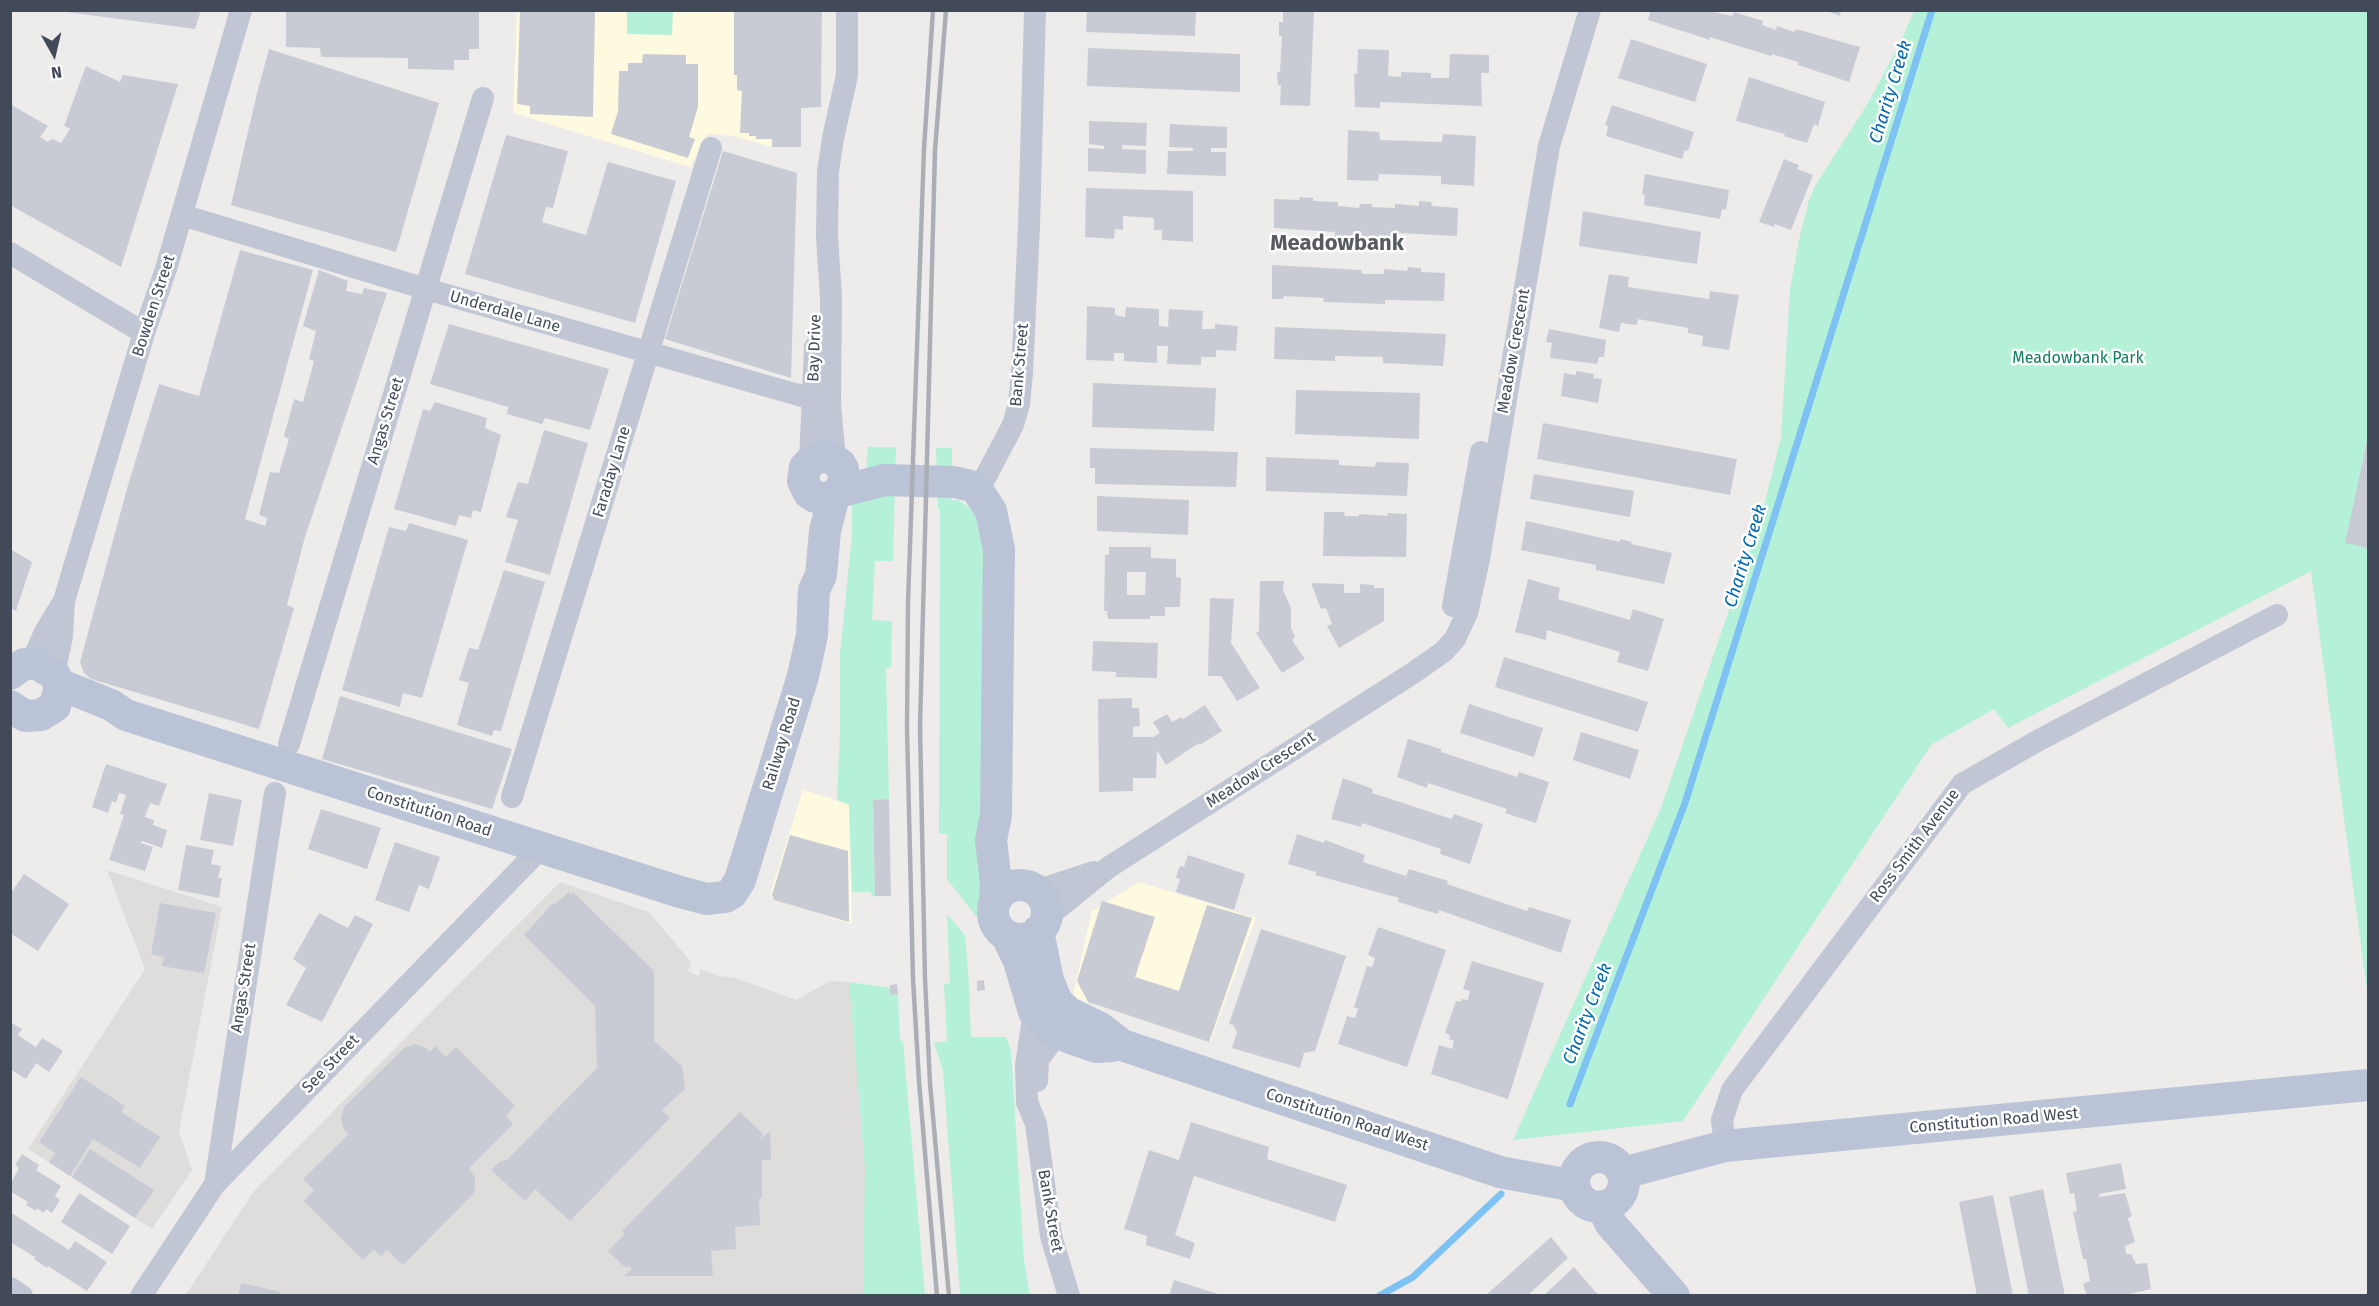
<!DOCTYPE html>
<html>
<head>
<meta charset="utf-8">
<style>
	body { margin:0 }
	#map { position:relative; width:2379px; height:1306px; overflow:hidden; background:#eeebeb; font-family:"Fira Sans",sans-serif }
	canvas { display:block }
	.frame { position:absolute; inset:0; border:12px solid #424a5a; pointer-events:none }
	.north { position:absolute; left:24px; top:24px; width:60px; height:60px; -webkit-text-stroke:4px #fff; paint-order:stroke; rotate:172deg; font-size:16px; font-weight:700; line-height:24px; text-align:center; color:#424a5a }
	.north::after { content:''; display:block; margin:auto; width:21px; height:27px; background:#424a5a; clip-path:polygon(50% 0,100% 100%,50% 72%,0 100%) }
</style>
</head>
<body>
<div id="map">
<canvas width="2379" height="1306"></canvas>
<div class="frame"></div>
<div class="north">N</div>
</div>
<script>
const c = document.querySelector('canvas').getContext('2d');
c.lineJoin = 'round';
function fill(path, color) { c.fillStyle = color; c.fill(path, 'evenodd'); }
const toPath = rows => new Path2D(rows.map(r => 'M' + r).join(''));
function strokePath(path, color, width, dash) { c.strokeStyle = color; c.lineWidth = width; c.lineCap = dash ? 'butt' : 'round'; c.setLineDash(dash || []); c.stroke(path); }
function label(font, color, halo, rows, align = 'center') {
  c.font = font + ' "Fira Sans",sans-serif'; c.lineWidth = 5; c.setLineDash([]); c.textBaseline = 'middle'; c.strokeStyle = halo; c.fillStyle = color; for (const [text, x, y, turn = 0] of rows) {
    c.save(); c.translate(x, y); c.rotate((+turn || 0) * Math.PI / 180); c.textAlign = isNaN(turn) ? turn : align; if (halo) c.strokeText(text, 0, 0); c.fillText(text, 0, 0); c.restore();
  }
}
fill(toPath([
	[517,11,822,11,821,107,801,108,801,147,772,147,732,136,707,134,690,167,513,113],
	[803,790,849,804,852,924,774,900,770,894],
	[1139,882,1256,918,1210,1042,1075,998,1073,994,1092,911]
]), '#fdfae0');
fill(toPath([
	[107,870,222,907,179,1131,192,1170,152,1229,28,1149,145,969],
	[560,882,649,912,691,962,688,971,698,976,701,969,718,976,736,978,796,1000,830,981,849,982,865,1168,863,1295,185,1296,254,1191]
]), '#dfdcdc');
fill(toPath([
	[627,11,673,11,672,35,627,34],
	[1914,11,2368,11,2368,998,2311,571,2008,728,1994,709,1931,745,1683,1121,1513,1140,1661,808,1762,514,1781,437,1790,289,1799,240,1809,200,1815,186,1868,103,1900,43],
	[868,447,896,447,893,561,875,561,872,620,892,621,891,667,886,668,889,799,873,800,875,896,872,897,871,892,852,892,849,805,837,800,840,729,840,654,852,534,852,504,864,500],
	[936,448,952,448,951,500,959,500,972,510,980,525,988,557,985,928,947,879,947,834,939,834,940,509,938,509],
	[947,914,965,935,969,985,971,1037,1006,1037,1011,1050,1024,1260,1030,1295,960,1295,943,1071,934,1043,947,1041,944,984,950,983],
	[849,982,890,988,891,995,898,994,900,1041,903,1041,925,1295,863,1295,865,1168]
]), '#b4f1d8');
strokePath(toPath([
	[1570,1104,1685,803,1932,10],
	[1379,1296,1413,1277,1501,1194]
]), '#7dc2f2', 7);
fill(toPath([
	[51,10,201,10,195,29],
	[286,10,479,10,479,49,469,49,469,60,454,60,454,70,408,69,408,58,321,57,320,48,286,47],
	[520,10,595,10,593,117,530,114,530,106,517,104],
	[734,10,822,10,821,107,801,108,801,147,772,147,772,139,756,139,756,136,749,136,749,133,740,133,742,91,737,90,737,75,734,75],
	[1087,10,1196,10,1195,36,1086,32],
	[1283,10,1314,10,1310,106,1280,105,1281,85,1278,85,1277,72,1280,72,1282,36,1279,36,1279,22,1283,22],
	[1651,10,1705,10,1732,16,1734,12,1763,21,1762,25,1776,30,1777,26,1794,32,1796,29,1860,47,1849,82,1798,65,1798,62,1772,54,1771,56,1710,37,1710,40,1648,20],
	[1824,10,1841,10,1840,16],
	[1631,39,1707,64,1695,102,1618,78],
	[1088,48,1240,54,1240,92,1087,86],
	[269,49,439,103,396,252,231,205,257,93],
	[1358,49,1389,50,1388,76,1401,77,1401,72,1431,73,1431,78,1449,78,1450,54,1489,55,1489,73,1481,73,1482,106,1380,102,1380,108,1355,107,1354,74,1357,74],
	[643,54,686,55,686,64,698,64,698,107,689,137,695,139,688,158,611,134,618,111,619,71,628,71,628,63,642,63],
	[86,66,120,82,123,75,178,84,121,267,10,205,10,104,48,126,40,137,48,142,52,139,61,143,70,129,64,126],
	[1749,77,1825,102,1818,126,1814,124,1807,143,1784,136,1785,134,1736,121],
	[1612,105,1694,132,1688,151,1685,150,1682,159,1606,136,1608,126,1605,125],
	[1089,121,1147,123,1146,146,1122,145,1122,149,1146,150,1146,174,1088,171,1088,148,1104,149,1104,146,1089,144],
	[1170,124,1227,127,1227,148,1211,148,1211,152,1226,152,1226,176,1167,174,1168,151,1193,151,1193,148,1169,147],
	[1348,130,1379,132,1380,140,1442,142,1443,134,1476,136,1474,186,1441,184,1441,176,1379,174,1378,181,1347,180],
	[506,135,568,151,553,208,546,207,542,222,586,235,608,162,676,181,635,323,465,274],
	[723,151,797,173,791,378,665,339],
	[1784,159,1799,165,1797,169,1813,175,1791,230,1775,224,1774,227,1759,222],
	[1645,174,1729,190,1726,210,1722,209,1720,219,1644,205,1645,195,1642,194],
	[1086,188,1193,191,1193,242,1162,240,1162,230,1154,230,1154,218,1123,216,1123,230,1115,229,1114,239,1085,237],
	[1300,197,1313,198,1313,201,1338,202,1338,206,1359,208,1360,204,1372,204,1372,207,1395,208,1395,204,1419,206,1419,201,1431,202,1432,206,1458,208,1457,236,1398,233,1398,238,1335,236,1335,232,1274,228,1274,199,1299,200],
	[1583,211,1701,232,1697,264,1579,246],
	[240,250,313,270,245,519,265,526,267,518,259,515,270,472,279,473,289,439,284,436,294,399,303,402,314,361,309,359,316,331,303,326,319,270,348,281,346,291,362,294,364,288,387,293,305,537,287,605,294,608,259,729,91,679,84,673,80,662,128,485,159,384,199,396],
	[1272,265,1361,270,1362,274,1384,274,1384,269,1407,271,1408,267,1421,268,1421,272,1445,273,1444,301,1385,300,1385,304,1323,302,1324,298,1284,296,1283,299,1272,299],
	[1609,274,1629,277,1628,287,1709,299,1710,291,1739,295,1729,350,1702,346,1703,336,1688,333,1688,328,1638,319,1637,325,1621,323,1619,332,1599,328],
	[1087,306,1115,308,1115,315,1125,317,1126,307,1159,309,1159,326,1168,327,1169,309,1203,311,1202,329,1215,329,1215,324,1238,326,1236,351,1216,350,1216,357,1201,357,1201,365,1167,364,1168,346,1157,346,1157,363,1124,361,1124,353,1114,353,1114,361,1086,360],
	[449,324,609,369,590,430,545,418,542,424,507,414,508,407,430,384],
	[1275,327,1446,334,1443,366,1383,363,1383,357,1335,356,1335,361,1274,359],
	[1549,329,1606,340,1604,357,1599,357,1597,364,1550,358,1552,343,1546,342],
	[1576,371,1594,374,1593,378,1602,379,1598,403,1561,396,1564,373,1576,375],
	[1093,383,1216,388,1214,431,1092,427],
	[1296,390,1420,393,1419,439,1295,434],
	[435,402,487,418,485,428,501,435,481,512,473,510,471,518,459,515,456,526,394,509,423,409,430,411],
	[1543,423,1737,459,1730,495,1537,459],
	[544,430,588,443,550,575,505,562,518,520,506,517,518,482,528,484],
	[2368,437,2368,548,2345,543],
	[1090,448,1238,452,1236,487,1095,484,1095,468,1090,468],
	[1266,457,1339,460,1339,465,1375,467,1376,462,1409,463,1407,496,1266,491],
	[1534,474,1634,491,1630,517,1530,499],
	[1097,496,1189,500,1188,535,1097,531],
	[1324,512,1344,512,1345,516,1359,516,1359,514,1388,516,1387,513,1407,514,1406,557,1323,556],
	[1526,521,1620,542,1620,539,1632,542,1631,544,1672,553,1664,584,1596,570,1596,565,1521,550],
	[409,523,468,540,422,698,403,693,400,707,342,690,389,527,406,531],
	[1109,547,1151,547,1151,558,1176,559,1176,577,1181,578,1180,607,1165,607,1165,616,1150,616,1150,619,1108,619,1107,611,1104,611,1105,555,1109,555],
	[1127,572,1146,572,1145,595,1127,595],
	[10,549,32,562,16,611,10,608],
	[504,570,545,582,501,731,494,730,492,736,457,725,469,683,459,680,469,648,478,650],
	[1528,579,1560,588,1558,599,1630,620,1633,609,1664,619,1648,671,1617,662,1620,652,1547,630,1546,640,1515,632],
	[1260,581,1284,581,1283,590,1291,608,1291,628,1295,637,1292,640,1305,659,1282,673,1256,633,1259,631],
	[1311,583,1344,584,1344,593,1360,593,1360,584,1374,585,1374,588,1384,588,1384,621,1339,648,1327,626,1332,624,1326,608,1321,609],
	[1210,598,1234,599,1231,643,1260,688,1237,701,1221,676,1208,676],
	[1093,641,1158,643,1157,678,1116,677,1116,672,1092,671],
	[1504,657,1648,702,1638,732,1495,687],
	[340,696,512,749,492,809,322,759],
	[1132,698,1132,708,1139,708,1140,726,1133,727,1133,737,1153,737,1160,733,1153,722,1167,714,1172,722,1181,717,1183,719,1205,705,1222,731,1200,745,1199,743,1166,765,1157,750,1156,778,1133,778,1133,791,1099,792,1098,699],
	[1469,704,1543,728,1534,757,1460,733],
	[1581,732,1639,750,1630,779,1573,760],
	[1408,739,1441,749,1441,752,1517,777,1519,772,1549,782,1536,823,1505,813,1507,809,1428,783,1427,788,1397,777],
	[106,764,167,784,159,806,150,803,145,817,154,820,153,825,167,830,162,848,142,841,141,843,153,847,145,871,109,860,124,815,120,814,126,795,119,793,116,803,112,801,108,813,92,807],
	[1343,778,1373,789,1372,793,1452,819,1454,814,1483,824,1470,864,1440,854,1441,849,1362,823,1361,827,1331,819],
	[209,793,242,800,233,846,200,840],
	[889,799,891,896,875,896,873,800],
	[321,809,381,828,367,869,308,849],
	[1297,834,1324,843,1325,840,1365,855,1363,862,1406,876,1409,869,1448,881,1447,884,1527,911,1529,907,1571,920,1561,953,1439,910,1438,914,1398,902,1399,898,1315,875,1316,872,1288,864],
	[790,835,848,851,849,922,774,900,772,895],
	[395,842,440,857,429,889,419,885,409,912,375,900],
	[186,845,214,850,211,864,221,866,218,878,222,878,219,898,178,890],
	[1188,855,1245,874,1234,910,1176,892,1180,879,1176,878,1178,871,1180,866,1184,867],
	[24,874,69,904,38,951,10,933,10,894],
	[569,892,571,894,573,892,654,971,654,1041,682,1066,685,1089,662,1110,670,1118,570,1221,535,1189,525,1201,491,1170,499,1162,507,1160,597,1068,595,1006,524,935,553,903,554,905],
	[1102,901,1155,917,1135,977,1179,991,1207,905,1252,918,1209,1042,1088,1002,1077,981],
	[160,903,216,913,204,973,162,966,164,957,151,954],
	[319,913,348,928,355,915,373,924,322,1022,286,1005,306,968,293,959],
	[1378,927,1446,950,1407,1067,1338,1044,1347,1016,1355,1018,1358,1009,1354,1007,1367,966,1372,967,1375,958,1368,955],
	[1261,929,1346,956,1315,1051,1304,1053,1300,1068,1232,1048,1237,1032,1233,1025,1229,1024],
	[1472,961,1544,983,1508,1099,1431,1074,1439,1045,1452,1049,1454,1041,1449,1039,1450,1035,1445,1033,1456,1001,1461,1002,1462,999,1468,1000,1470,991,1463,989],
	[984,980,985,990,977,991,977,981],
	[897,984,898,994,890,995,890,985],
	[10,1022,22,1029,18,1035,36,1047,42,1038,63,1051,49,1072,36,1063,26,1079,10,1069],
	[415,1044,426,1048,430,1052,435,1046,446,1057,456,1047,515,1106,506,1116,513,1124,469,1168,475,1178,475,1189,473,1194,403,1265,387,1250,381,1256,374,1249,363,1260,304,1201,314,1190,303,1179,349,1134,344,1130,341,1119,344,1107,404,1048],
	[81,1077,125,1106,121,1112,160,1137,140,1168,93,1139,70,1176,49,1162,55,1153,39,1142],
	[740,1112,763,1134,758,1141,770,1131,771,1160,762,1160,762,1198,759,1198,760,1225,735,1227,736,1249,711,1251,713,1276,624,1276,632,1269,628,1266,626,1268,608,1251,625,1234,622,1231],
	[1191,1122,1269,1147,1267,1159,1347,1185,1335,1222,1194,1176,1175,1235,1195,1243,1190,1259,1146,1245,1147,1236,1124,1229,1149,1150,1179,1160],
	[90,1149,154,1190,135,1218,72,1177],
	[22,1154,39,1165,36,1170,61,1186,55,1196,60,1200,52,1213,46,1209,44,1213,37,1208,36,1211,26,1205,28,1202,10,1191,10,1185,19,1168,15,1165],
	[2121,1163,2126,1189,2099,1194,2099,1197,2125,1193,2132,1216,2128,1218,2135,1242,2125,1246,2126,1254,2131,1254,2136,1264,2147,1263,2151,1289,2121,1296,2087,1296,2083,1284,2090,1281,2086,1259,2083,1259,2073,1212,2077,1211,2074,1193,2070,1194,2066,1173],
	[2043,1189,2065,1296,2029,1296,2009,1197],
	[79,1193,130,1226,112,1254,61,1222],
	[1993,1195,2013,1296,1977,1296,1959,1202],
	[10,1212,69,1250,75,1241,107,1262,87,1291,48,1266,47,1268,34,1259,35,1257,10,1242],
	[1551,1237,1568,1258,1527,1296,1485,1296],
	[1574,1267,1599,1296,1543,1296],
	[1174,1280,1221,1295,1221,1296,1169,1296],
	[241,1283,281,1292,280,1296,238,1296]
]), '#c9cbd4');
strokePath(toPath([
	[182,215,426,289,830,404],
	[10,253,144,333],
	[835,460,830,404,831,298,827,236,828,172,833,138,847,75,847,10],
	[810,462,815,347],
	[978,491,1013,425,1019,404,1022,373,1029,226,1035,10],
	[1453,606,1481,452],
	[31,663,45,632,62,604],
	[54,674,62,637,64,601,144,333,166,269,241,10],
	[289,744,483,98],
	[512,797,711,148],
	[1036,891,1094,872],
	[1046,918,1109,867,1413,673,1443,652,1455,639,1467,613,1479,559,1549,146,1590,10],
	[1034,1012,1026,1065,1027,1102,1036,1124,1051,1236,1069,1296],
	[1037,1081,1038,1060,1049,1045,1053,1030],
	[1725,1146,1722,1120,1732,1090,1962,784,2039,740,2277,615],
	[215,1184,275,793],
	[10,1288,22,1296],
	[141,1296,215,1184,541,848]
]), '#c0c6d4', 22);
strokePath(toPath([
	[839,492,844,481,843,469,840,464,829,457,822,456,810,462,805,467,803,481,809,493,815,497,828,498,839,492,884,480,954,482,972,486,978,491,991,511,999,549,996,815,991,840,996,883,995,901],
	[10,674,24,664,37,664,54,674,59,684,59,690,55,706,41,715,25,716,10,706],
	[59,684,111,705,126,715,680,892,707,899,725,897,732,893,740,880,803,676,812,635,814,590,821,575,825,531,834,496],
	'993 912a27 27 0 1 1 54 0a27 27 0 1 1-54 0Z',
	[1038,931,1048,980,1057,1002,1069,1013,1100,1028,1122,1045,1500,1172,1575,1186],
	[1007,936,1019,961,1034,1012,1053,1030,1070,1038,1096,1047,1112,1046],
	'1574 1182a25 25 0 1 1 50 0a25 25 0 1 1-50 0Z',
	[1623,1173,1725,1146,2368,1085],
	[1602,1206,1611,1224,1674,1296]
]), '#bbc3d6', 32);
strokePath(toPath([
	[933,10,924,149,908,602,907,728,913,979,919,1081,937,1296],
	[946,10,935,150,920,727,925,979,930,1083,949,1296]
]), '#acaeb6', 4.5);
label('16px', '#424a5a', '#fff', [
	["Bowden Street",154,306,-72],
	["Underdale Lane",505,312,16],
	["Bay Drive",815,348,-88],
	["Meadow Crescent",1514,351,-80],
	["Bank Street",1020,365,-85],
	["Angas Street",386,421,-73],
	["Faraday Lane",612,472,-73],
	["Railway Road",782,744,-73],
	["Meadow Crescent",1261,770,-33],
	["Constitution Road",429,812,18],
	["Ross Smith Avenue",1915,846,-53],
	["Angas Street",244,988,-81],
	["See Street",331,1064,-46],
	["Constitution Road West",1347,1120,18],
	["Constitution Road West",1994,1121,-5],
	["Bank Street",1050,1211,80]
]);
label('16px', '#0f7f5d', '#fff', [
	["Meadowbank Park",2078,359]
]);
label('italic 18px', '#0266ad', '#fff', [
	["Charity Creek",1891,92,-73],
	["Charity Creek",1746,556,-73],
	["Charity Creek",1588,1014,-69]
]);
label('bold 22px', '#575a61', '#fff', [
	["Meadowbank",1337,244]
]);
</script>
</body>
</html>
